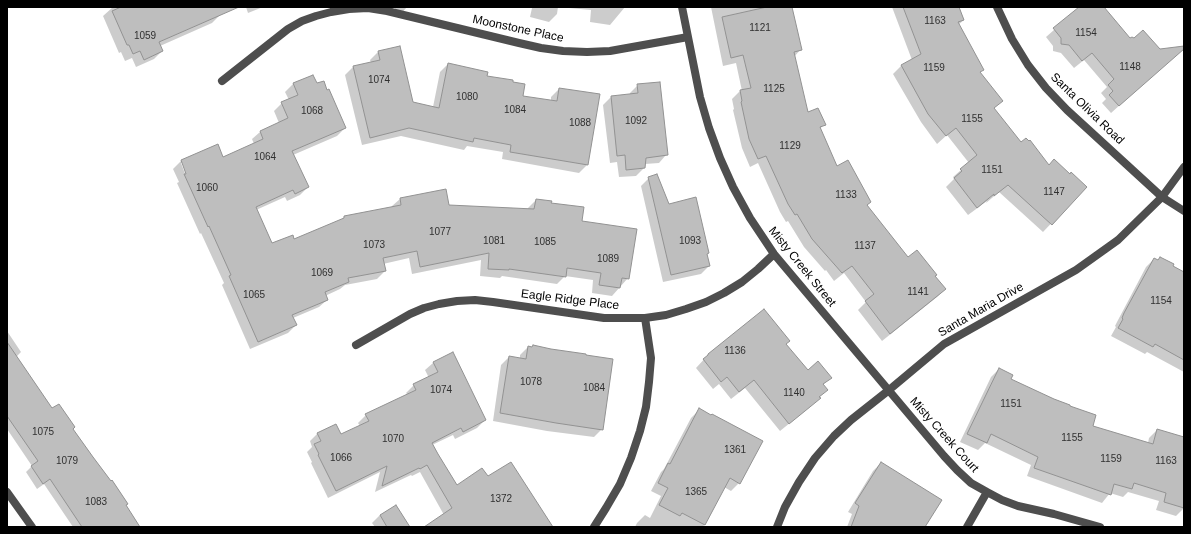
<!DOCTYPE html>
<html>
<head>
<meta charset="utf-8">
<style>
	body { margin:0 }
	#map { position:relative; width:1191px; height:534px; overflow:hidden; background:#fff; font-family:Arial,sans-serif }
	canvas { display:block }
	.frame { position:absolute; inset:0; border:8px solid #000; pointer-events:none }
</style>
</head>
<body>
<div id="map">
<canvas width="1191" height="534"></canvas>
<div class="frame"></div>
</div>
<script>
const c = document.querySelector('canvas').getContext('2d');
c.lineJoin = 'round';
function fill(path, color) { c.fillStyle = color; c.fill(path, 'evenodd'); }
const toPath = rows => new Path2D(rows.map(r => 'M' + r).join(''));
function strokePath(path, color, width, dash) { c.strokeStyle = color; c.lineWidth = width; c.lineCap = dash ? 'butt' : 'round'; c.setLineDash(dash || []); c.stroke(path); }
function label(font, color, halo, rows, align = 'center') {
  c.font = font + ' Arial,sans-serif'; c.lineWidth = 3; c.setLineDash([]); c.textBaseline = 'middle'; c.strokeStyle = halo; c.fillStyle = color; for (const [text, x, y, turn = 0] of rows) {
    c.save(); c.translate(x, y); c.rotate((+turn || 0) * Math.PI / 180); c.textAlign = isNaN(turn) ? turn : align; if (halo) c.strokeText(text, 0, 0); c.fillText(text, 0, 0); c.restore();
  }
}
fill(toPath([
	[113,7,231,7,220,15,212,23,160,46,162,51,154,59,136,67,132,58,125,61,121,52,119,53,103,16],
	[246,7,263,7,248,13],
	[395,7,407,7,399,16,394,15],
	[529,7,625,7,610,25,590,22,591,10,558,7,557,14,549,22,530,17,532,8],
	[711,7,791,7,801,49,794,57,807,113,824,124,820,129,837,168,870,202,866,206,908,258,934,276,945,289,937,297,882,341,858,310,866,302,844,273,834,281,826,270,825,271,804,247,788,221,786,222,780,212,758,163,750,167,742,148,733,110,734,109,732,99,740,91,742,91,736,63,723,66],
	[892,7,959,7,964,20,958,25,982,70,979,73,1002,101,993,109,1021,143,1049,166,1086,187,1043,232,999,192,986,203,987,201,968,215,946,187,954,179,953,177,969,163,947,135,937,144,921,122,893,74,901,66,912,60],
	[1080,7,1103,7,1130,40,1159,50,1184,47,1184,48,1111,113,1102,103,1106,99,1101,93,1107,87,1084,60,1074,68,1061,53,1053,51,1053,46,1046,37],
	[378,52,412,103,433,107,440,72,448,64,486,77,522,97,551,101,551,97,559,89,598,95,587,165,579,173,502,159,503,152,467,146,464,150,401,136,362,145,345,75,353,67,371,63,370,60],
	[313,76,317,85,327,91,345,128,337,136,293,155,308,187,300,195,287,201,285,197,256,210,272,245,294,240,342,220,344,217,392,208,392,206,400,199,448,206,528,210,528,208,536,200,550,204,581,222,628,278,612,296,592,293,593,280,565,276,557,284,502,276,500,278,480,276,481,260,412,274,409,258,383,264,385,271,377,279,345,285,340,289,325,296,327,300,319,307,293,318,296,325,288,333,250,349,222,285,224,283,201,233,200,234,177,183,179,182,173,169,181,161,217,145,223,159,254,144,252,139,260,132,279,123,274,111,282,103,289,100,285,92,293,84],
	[181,163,183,163,189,178,187,179],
	[638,85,666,155,659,163,645,164,644,168,636,176,619,177,617,162,610,163,603,105,611,97,630,95,630,93],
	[649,178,706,254,709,266,701,274,663,282,641,186],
	[1160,258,1172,266,1184,287,1184,372,1147,352,1145,354,1111,336,1116,327,1115,326,1117,322,1146,267,1154,259,1157,261],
	[7,331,21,352,16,357,52,410,72,429,140,527,73,527,44,484,37,489,26,472,32,466,7,429],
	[785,344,808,371,831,377,823,385,826,390,811,406,780,431,745,388,731,399,719,384,713,389,696,368,708,355],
	[528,347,531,348,602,429,594,437,547,431,493,421,501,365,509,357,520,359,520,355],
	[453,353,485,420,477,428,455,439,453,435,432,445,456,486,487,477,548,527,425,527,444,515,420,472,412,476,411,475,375,492,380,472,328,498,311,463,312,462,307,452,312,447,310,441,317,434,335,425,340,436,360,426,358,423,366,415,408,395,406,393,414,385,429,378,425,370,433,363],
	[999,369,1010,379,1091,426,1148,443,1149,438,1157,430,1184,438,1184,508,1176,516,1156,510,1159,501,1128,492,1123,497,1110,493,1102,503,1027,476,1031,465,985,443,978,450,960,442,991,377],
	[699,410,739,483,731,491,724,487,703,527,635,527,637,523,645,515,650,518,661,496,651,491,661,472,664,469,691,418],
	[881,463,925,527,847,527,852,514,848,512,873,471],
	[396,506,409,527,375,527,372,523,380,515]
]), '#0003');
const building = toPath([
	[121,7,239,7,159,42,163,51,144,60,140,51,133,54,129,45,127,45,112,11,121,7],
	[767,7,792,7,802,50,794,52,808,112,818,108,826,125,820,127,837,166,848,160,871,202,867,205,908,257,917,250,937,275,935,276,946,289,890,334,865,301,874,294,852,266,842,273,812,239,797,214,795,215,788,204,766,156,758,159,749,139,741,102,742,101,740,90,751,88,743,55,731,58,722,17,767,7],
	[903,7,959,7,964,20,958,22,984,70,980,72,1003,101,994,108,1021,142,1026,138,1029,141,1030,140,1049,165,1054,159,1070,174,1071,172,1087,187,1052,225,1008,185,994,196,994,194,977,208,954,178,962,171,960,169,977,155,956,128,946,136,928,114,901,65,921,54,903,7],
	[1079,7,1104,7,1130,38,1132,37,1134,38,1143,30,1160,49,1184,46,1184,49,1119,106,1109,95,1113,91,1108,85,1114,79,1092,53,1082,61,1069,45,1061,44,1061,38,1053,28,1079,7],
	[400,46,413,102,439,108,448,63,488,72,487,76,513,80,513,82,525,84,523,96,557,101,559,88,600,94,588,165,510,152,511,145,474,138,473,142,409,128,370,138,353,66,380,60,378,51,400,46],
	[313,75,317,83,324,81,327,90,329,89,346,128,292,151,309,187,295,194,293,190,256,207,272,243,293,235,294,239,344,218,344,216,401,205,400,198,446,189,449,205,534,209,536,199,552,201,551,203,584,207,582,221,637,229,629,279,622,278,620,288,599,285,601,273,567,268,566,277,509,269,509,270,488,269,489,253,420,267,417,251,383,258,386,271,348,278,349,282,325,292,328,300,292,315,297,325,258,342,229,276,231,275,209,226,208,227,184,174,186,174,181,160,218,144,223,157,263,139,260,131,288,118,281,102,298,95,293,83,313,75],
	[660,82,668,155,646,158,645,168,626,170,625,155,617,156,611,96,638,93,637,84,660,82],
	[657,174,669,204,696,197,709,253,707,254,710,266,671,275,648,177,657,174],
	[1160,257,1174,264,1173,266,1184,272,1184,360,1155,344,1153,347,1118,328,1123,319,1122,318,1124,313,1154,258,1158,260,1160,257],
	[764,309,790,341,786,344,808,370,818,361,832,378,823,384,828,390,819,397,821,398,789,424,754,380,739,392,727,377,721,382,703,359,708,355,708,354,764,309],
	[7,342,52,408,59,404,75,427,73,429,93,457,111,481,112,480,128,504,126,505,140,527,82,527,50,479,43,484,31,466,38,461,7,416,7,342],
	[533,345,551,349,586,354,586,355,613,359,603,430,556,423,500,413,509,356,526,359,528,346,532,347,533,345],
	[453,352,486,420,463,432,461,428,432,443,438,454,457,485,482,468,488,476,511,462,553,527,424,527,452,508,427,465,420,469,419,468,382,486,387,466,336,491,318,455,319,454,314,444,321,441,317,433,336,424,341,434,369,421,365,414,416,390,413,384,438,372,433,362,453,352],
	[999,368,1013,375,1011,379,1054,399,1070,405,1070,406,1096,415,1093,426,1153,444,1157,429,1184,437,1184,508,1164,502,1166,493,1134,483,1132,489,1114,484,1111,495,1034,468,1038,457,991,434,987,443,967,434,999,368],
	[699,408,711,415,712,414,763,441,740,484,730,478,705,525,682,513,680,516,659,505,668,488,658,483,668,463,670,464,699,408],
	[881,462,942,500,925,527,851,527,859,506,855,503,881,462],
	[396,505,410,527,387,527,380,515,396,505]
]);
fill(building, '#bebebe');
strokePath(building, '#929292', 1);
strokePath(toPath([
	[682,7,700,97,709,128,720,158,733,187,750,218,774,254,944,456,957,470,971,483,987,492,1002,500,1018,506,1054,514,1100,527],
	[997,7,1012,39,1028,65,1046,88,1067,110,1162,197,1184,211],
	[222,81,288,29,302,21,316,16,331,12,349,9,368,8,387,11,519,43,541,48,563,51,587,52,610,51,688,37],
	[356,345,410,314,424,308,439,304,457,301,475,300,493,302,604,318,645,318,666,315,686,309,706,302,724,293,742,282,758,269,774,254],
	[7,492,32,527],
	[594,527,606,508,620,484,631,458,640,431,646,407,649,382,651,358,645,318],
	[777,527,785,507,799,482,815,458,834,436,851,420,889,390,944,344,1076,270,1118,240,1162,197,1184,167],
	[967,527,987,492]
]), '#4e4e4e', 8);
label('10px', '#303030', null, [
	["1163",935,21],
	["1121",760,28],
	["1154",1086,33],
	["1059",145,36],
	["1148",1130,67],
	["1159",934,68],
	["1074",379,80],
	["1125",774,89],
	["1080",467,97],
	["1084",515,110],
	["1068",312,111],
	["1155",972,119],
	["1092",636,121],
	["1088",580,123],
	["1129",790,146],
	["1064",265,157],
	["1151",992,170],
	["1060",207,188],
	["1147",1054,192],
	["1133",846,195],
	["1077",440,232],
	["1081",494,241],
	["1093",690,241],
	["1085",545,242],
	["1073",374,245],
	["1137",865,246],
	["1089",608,259],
	["1069",322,273],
	["1141",918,292],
	["1065",254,295],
	["1154",1161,301],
	["1136",735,351],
	["1078",531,382],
	["1084",594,388],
	["1074",441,390],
	["1140",794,393],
	["1151",1011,404],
	["1075",43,432],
	["1155",1072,438],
	["1070",393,439],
	["1361",735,450],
	["1066",341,458],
	["1159",1111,459],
	["1079",67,461],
	["1163",1166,461],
	["1365",696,492],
	["1372",501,499],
	["1083",96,502]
]);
label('12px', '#000', '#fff', [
	["Moonstone Place",518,29,12],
	["Santa Olivia Road",1087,109,44],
	["Misty Creek Street",802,267,51],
	["Eagle Ridge Place",570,300,7],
	["Santa Maria Drive",981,310,-30],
	["Misty Creek Court",944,435,48]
]);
</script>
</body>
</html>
